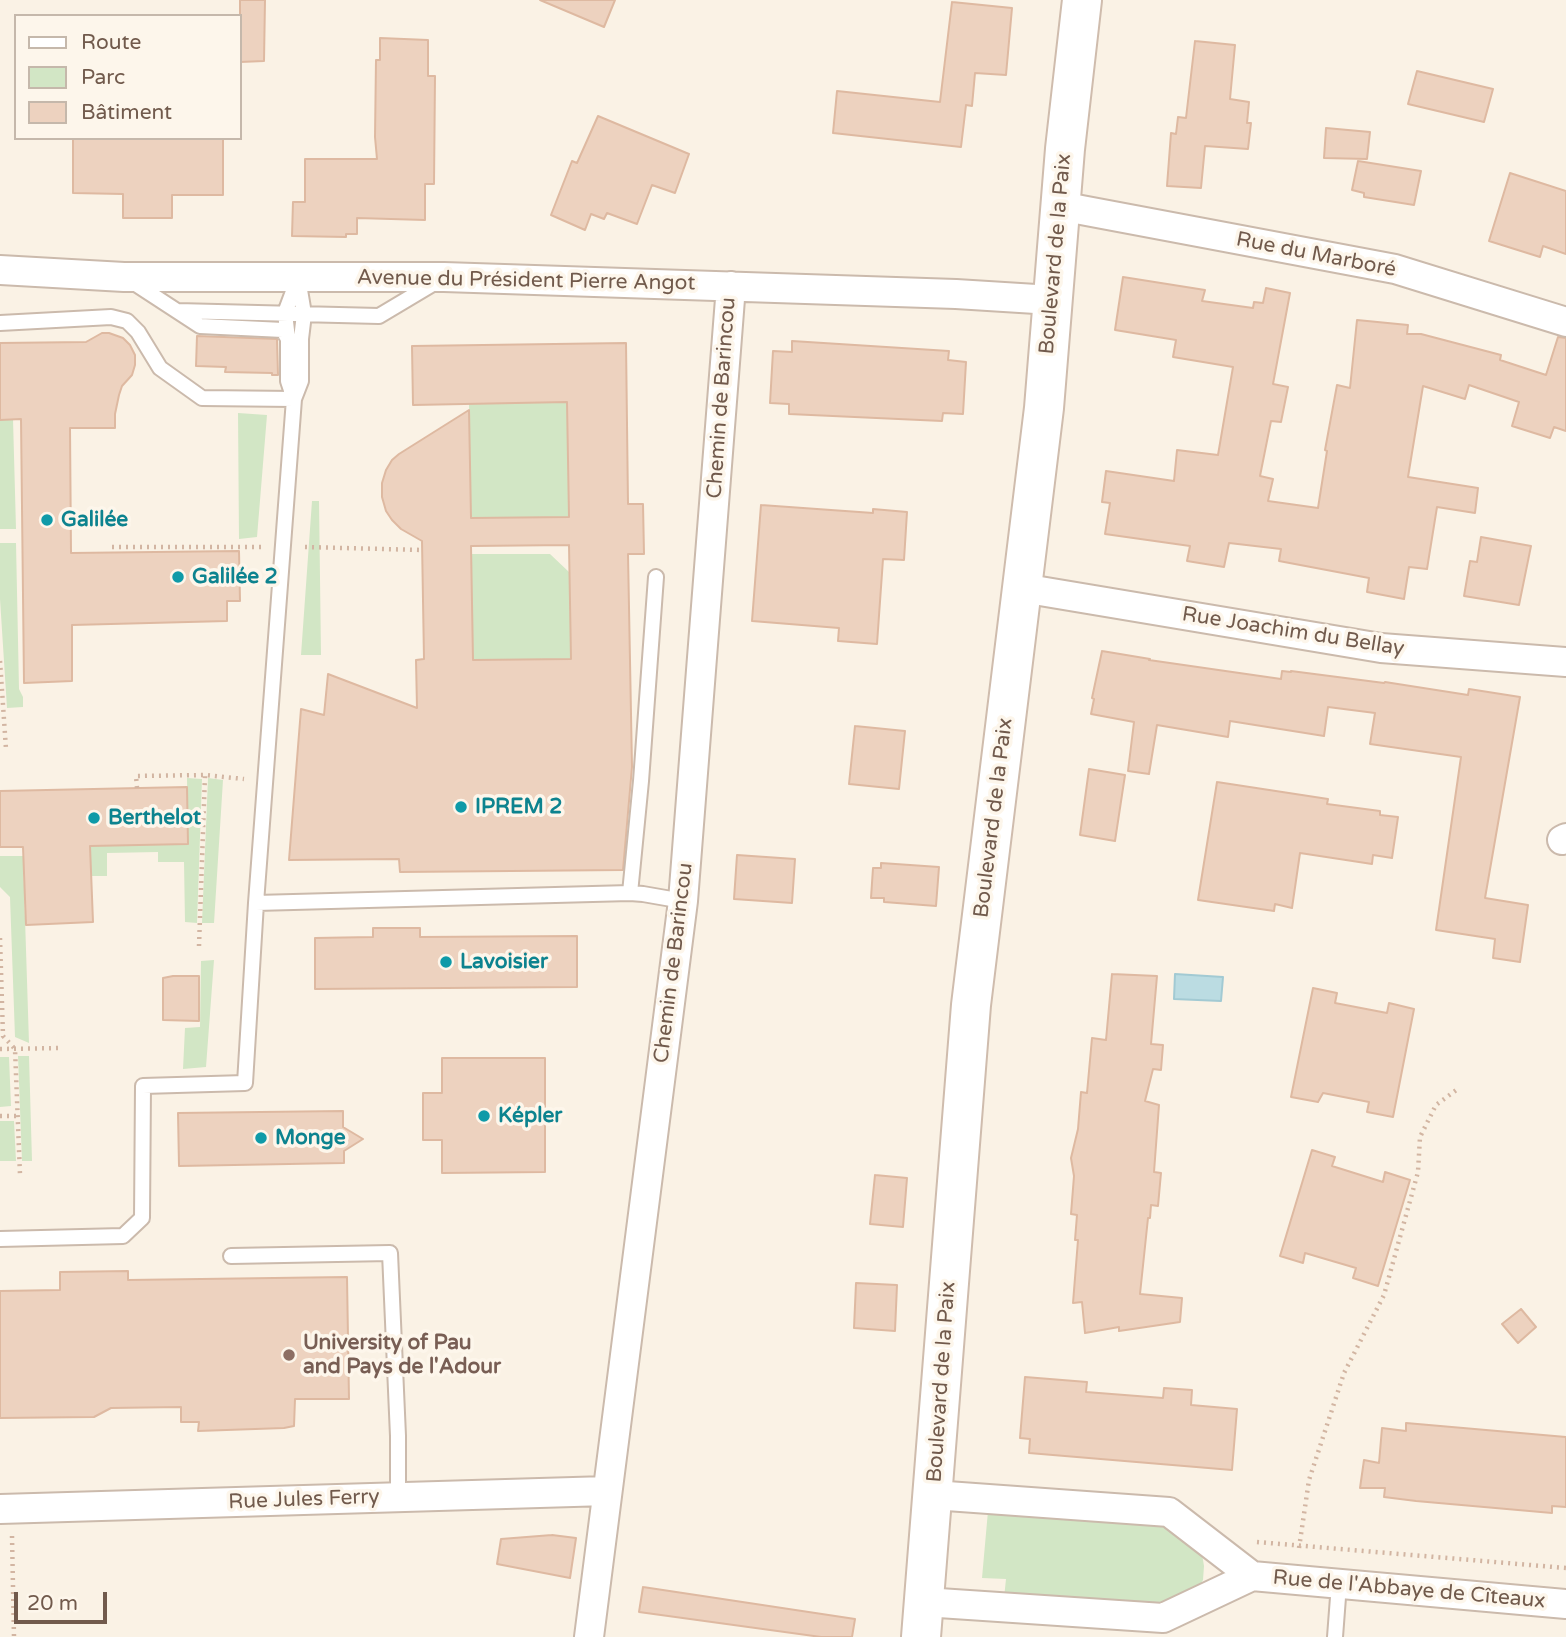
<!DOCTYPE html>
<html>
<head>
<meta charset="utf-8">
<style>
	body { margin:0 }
	#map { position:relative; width:1566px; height:1637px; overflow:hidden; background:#faf2e5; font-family:"Varela Round",sans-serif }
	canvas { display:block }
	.legend { position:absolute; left:14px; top:14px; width:228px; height:126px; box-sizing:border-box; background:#fdf6eb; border:2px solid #c5b8ab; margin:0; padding:9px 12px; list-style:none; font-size:21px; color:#715a4c }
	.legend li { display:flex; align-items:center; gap:14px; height:35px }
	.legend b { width:35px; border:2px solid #c5b8ab }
	.scale { position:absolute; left:14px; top:1592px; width:93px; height:32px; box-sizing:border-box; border:4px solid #715a4c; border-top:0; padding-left:9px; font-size:21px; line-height:24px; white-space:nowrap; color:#715a4c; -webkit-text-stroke:5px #fdf6eb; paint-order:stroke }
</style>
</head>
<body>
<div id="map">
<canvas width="1566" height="1637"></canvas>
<ul class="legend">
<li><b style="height:9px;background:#fff"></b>Route</li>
<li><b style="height:19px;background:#d2e6c5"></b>Parc</li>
<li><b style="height:19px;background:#edd2bf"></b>Bâtiment</li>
</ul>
<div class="scale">20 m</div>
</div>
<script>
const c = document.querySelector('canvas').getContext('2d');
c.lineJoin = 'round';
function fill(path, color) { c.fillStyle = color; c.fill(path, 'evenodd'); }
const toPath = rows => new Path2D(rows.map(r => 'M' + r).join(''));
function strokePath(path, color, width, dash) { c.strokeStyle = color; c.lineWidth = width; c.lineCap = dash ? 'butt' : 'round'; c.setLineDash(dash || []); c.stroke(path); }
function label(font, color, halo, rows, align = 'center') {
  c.font = font + ' "Varela Round",sans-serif'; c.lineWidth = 7; c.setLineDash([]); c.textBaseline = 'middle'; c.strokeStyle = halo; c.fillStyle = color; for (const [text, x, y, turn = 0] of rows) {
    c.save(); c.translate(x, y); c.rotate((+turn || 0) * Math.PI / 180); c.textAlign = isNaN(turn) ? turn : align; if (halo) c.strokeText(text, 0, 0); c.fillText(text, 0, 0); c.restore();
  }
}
fill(toPath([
	[567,402,569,517,471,518,469,404],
	[238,413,267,415,257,537,239,539],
	[13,419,16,529,0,529,0,420],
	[312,501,319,501,321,655,301,655],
	[0,543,16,543,19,689,23,697,23,707,7,708,0,599],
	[471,554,550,554,569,572,571,659,473,660],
	[187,778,202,779,197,923,185,922,184,862,158,862,158,852,107,853,107,876,91,876,90,846,188,844],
	[208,778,223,780,214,923,202,923],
	[0,856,23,856,29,1043,15,1037,10,897,0,887],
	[214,960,206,1067,183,1069,185,1028,200,1027,201,961],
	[18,1056,29,1056,32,1161,22,1161],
	[0,1057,9,1057,11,1106,0,1107],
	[0,1121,14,1121,16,1161,0,1161],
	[988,1511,1162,1524,1180,1531,1202,1554,1204,1566,1203,1580,1196,1592,1172,1606,1004,1598,1006,1579,982,1578]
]), '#d2e6c5');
const water = toPath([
	[1175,974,1223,977,1221,1001,1174,999,1175,974]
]);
fill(water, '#bbdce2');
strokePath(water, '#a2cad3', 2);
const building = toPath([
	[240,0,265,0,264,61,240,62,240,0],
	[540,0,615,0,604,27,540,0],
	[952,2,1012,8,1006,75,975,73,972,106,966,105,961,147,833,133,837,91,940,102,952,2],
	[380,38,428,40,428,76,435,76,434,184,425,184,425,220,357,218,357,234,346,234,346,237,292,236,293,202,305,202,305,159,377,159,375,137,376,60,380,60,380,38],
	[1195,41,1235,45,1230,99,1249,102,1247,123,1251,123,1248,149,1205,146,1201,188,1167,186,1171,133,1176,134,1178,117,1186,118,1195,41],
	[1417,71,1493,89,1484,122,1408,104,1417,71],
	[598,116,689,154,675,193,652,185,637,224,607,213,604,219,591,214,585,230,551,215,572,161,577,163,598,116],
	[1326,128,1370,132,1367,159,1324,158,1326,128],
	[73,138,223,138,223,195,172,195,172,218,123,218,123,194,73,193,73,138],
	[1358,161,1421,171,1414,205,1364,197,1364,193,1352,190,1358,161],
	[1510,173,1566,191,1566,254,1543,246,1540,257,1489,241,1510,173],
	[1123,277,1205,290,1202,301,1253,308,1254,302,1263,303,1266,288,1290,293,1273,384,1288,387,1281,422,1271,421,1260,476,1273,479,1268,501,1318,508,1327,451,1325,450,1337,385,1350,388,1357,320,1408,325,1407,334,1421,334,1501,355,1500,360,1546,375,1558,337,1566,338,1566,431,1554,427,1550,438,1512,426,1519,402,1469,385,1465,399,1423,386,1408,477,1478,488,1475,513,1437,507,1427,569,1409,567,1404,599,1367,592,1369,578,1279,561,1281,549,1229,543,1224,567,1187,561,1190,546,1105,534,1110,503,1102,502,1106,471,1174,481,1177,450,1218,455,1233,367,1173,357,1176,340,1115,330,1123,277],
	[102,333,109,333,123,338,130,345,135,355,135,365,132,375,122,386,119,395,115,414,115,428,70,428,71,553,239,551,240,601,227,601,227,621,72,625,72,681,24,683,21,419,0,420,0,343,86,342,102,333],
	[197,336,277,339,278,375,272,375,272,373,225,372,226,367,196,366,197,336],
	[792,341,949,351,948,360,966,362,963,414,943,413,942,421,789,414,789,404,770,403,773,351,792,352,792,341],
	[626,343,628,504,643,504,644,554,628,554,632,767,623,870,400,872,399,859,289,860,301,709,324,715,328,674,417,708,416,660,424,659,422,541,401,529,392,520,386,511,382,497,382,483,386,470,392,460,399,454,469,410,471,518,569,517,567,402,413,405,412,346,626,343],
	[569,545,571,659,473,660,471,546,569,545],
	[761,505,873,513,873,509,907,512,904,560,883,559,877,644,838,641,839,628,752,621,761,505],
	[1481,537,1531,546,1519,605,1464,596,1470,561,1477,562,1481,537],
	[1102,651,1150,659,1149,660,1281,679,1282,671,1291,672,1291,671,1384,683,1385,682,1468,695,1469,689,1520,697,1485,898,1528,905,1520,962,1493,958,1495,939,1436,930,1461,757,1370,744,1375,713,1328,707,1324,736,1230,721,1228,737,1157,725,1149,774,1128,771,1134,722,1091,714,1094,699,1092,698,1102,651],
	[855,726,905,731,899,789,849,784,855,726],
	[1089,769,1125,775,1115,841,1080,835,1089,769],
	[1217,782,1328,799,1327,804,1380,811,1380,815,1398,817,1392,858,1373,855,1372,864,1300,853,1292,908,1275,904,1274,911,1198,900,1217,782],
	[187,787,188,844,90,846,93,922,26,925,23,847,0,847,0,791,187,787],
	[737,855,795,859,792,903,734,899,737,855],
	[881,863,939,867,936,906,884,902,884,898,871,898,873,868,881,868,881,863],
	[373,928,420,928,420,937,577,936,577,987,315,989,315,938,373,937,373,928],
	[1112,974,1157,976,1151,1044,1163,1045,1161,1070,1153,1069,1145,1101,1159,1105,1154,1172,1161,1173,1158,1206,1151,1205,1150,1218,1148,1218,1140,1294,1182,1298,1180,1322,1119,1331,1119,1327,1085,1333,1082,1302,1073,1303,1078,1240,1075,1240,1077,1215,1071,1214,1074,1176,1071,1158,1078,1129,1081,1092,1087,1093,1092,1038,1106,1040,1112,974],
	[173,976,199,976,199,1021,163,1020,163,978,173,976],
	[1313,988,1337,993,1335,1003,1387,1013,1389,1003,1414,1009,1393,1117,1367,1112,1369,1102,1323,1093,1318,1102,1291,1097,1313,988],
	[442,1058,545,1058,545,1172,442,1173,442,1140,423,1140,423,1093,442,1093,442,1058],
	[343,1111,343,1127,363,1139,344,1151,344,1163,179,1166,178,1113,343,1111],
	[1312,1150,1335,1157,1332,1166,1383,1182,1385,1172,1410,1180,1378,1286,1353,1278,1356,1268,1305,1253,1303,1263,1280,1256,1312,1150],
	[875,1175,907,1178,903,1227,870,1224,875,1175],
	[128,1271,128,1280,347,1277,349,1399,295,1399,294,1426,284,1428,198,1431,199,1422,181,1422,181,1407,111,1408,94,1417,0,1418,0,1291,60,1290,60,1272,128,1271],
	[856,1283,897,1285,895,1331,854,1328,856,1283],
	[1521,1309,1536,1327,1518,1343,1502,1324,1521,1309],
	[1025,1377,1087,1382,1086,1392,1163,1398,1164,1388,1192,1390,1191,1405,1237,1409,1232,1470,1029,1453,1030,1439,1020,1438,1025,1377],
	[1406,1423,1566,1437,1566,1507,1552,1506,1552,1513,1416,1501,1384,1497,1385,1488,1360,1488,1364,1460,1379,1463,1382,1428,1406,1431,1406,1423],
	[552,1535,576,1538,570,1578,497,1564,501,1539,552,1535],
	[643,1587,855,1619,852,1637,821,1637,639,1612,643,1587]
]);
fill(building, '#edd2bf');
strokePath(building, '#deb9a1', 2);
const lane = toPath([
	[131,281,177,311,379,316,436,282],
	[177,311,200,326,283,330,288,339],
	[0,323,111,317,127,321,138,332,160,368,202,398,294,399],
	[294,399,288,381,288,339,285,313,297,281],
	[630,893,641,781,656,577],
	[256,903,630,893,643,894,683,901],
	[0,1239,123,1236,142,1218,143,1086,245,1083,256,903,294,399,301,381,301,339,304,314,298,278],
	[231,1256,390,1253,398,1436,398,1497],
	[1335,1637,1339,1584]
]);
const street = toPath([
	[1060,206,1395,269,1566,322],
	[0,270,124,277,444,277,956,294,1052,300],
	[1022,588,1381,648,1566,662],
	[1562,840,1566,838],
	[0,1509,607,1491],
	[1252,1576,1566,1604],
	[924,1602,1163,1618,1252,1576,1169,1512,933,1495],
	[589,1637,683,901,731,286]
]);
const secondary = toPath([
	[921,1637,971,1005,1044,408,1065,149,1082,0]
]);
strokePath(lane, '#cbbaac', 18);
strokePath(street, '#cbbaac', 32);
strokePath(secondary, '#cfbcad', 42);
strokePath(toPath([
	[112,547,262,547],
	[305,547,422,550],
	[0,661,6,749],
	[137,788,136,776,205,775,244,779],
	[0,938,3,1036,15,1049,20,1175],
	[199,946,205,775],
	[0,1049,62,1048],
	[0,1116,17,1116],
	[12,1536,14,1637],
	[1257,1542,1566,1568],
	[1299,1548,1309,1480,1344,1373,1384,1295,1418,1172,1420,1137,1436,1105,1459,1088]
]), '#d2b5a2', 4.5, [2, 5]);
strokePath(lane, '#fff', 14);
strokePath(street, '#fff', 28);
strokePath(secondary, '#fff', 38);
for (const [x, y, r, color] of [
	[47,520,7,"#0f9aa8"],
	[178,577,7,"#0f9aa8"],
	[461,807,7,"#0f9aa8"],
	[94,818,7,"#0f9aa8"],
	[446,962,7,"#0f9aa8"],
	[484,1116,7,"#0f9aa8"],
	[261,1138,7,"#0f9aa8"],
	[289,1355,7,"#8d6e63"]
]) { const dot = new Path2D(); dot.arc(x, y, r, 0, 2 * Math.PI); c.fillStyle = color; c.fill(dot); strokePath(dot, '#fdf6eb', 2.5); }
label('21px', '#715a4c', '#fdf6eb', [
	["Boulevard de la Paix",1056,254,-85],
	["Rue du Marboré",1316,255,11],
	["Avenue du Président Pierre Angot",526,281,1],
	["Chemin de Barincou",722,398,-86],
	["Rue Joachim du Bellay",1293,632,9],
	["Boulevard de la Paix",994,818,-83],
	["Chemin de Barincou",674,963,-83],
	["Boulevard de la Paix",942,1382,-86],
	["Rue Jules Ferry",304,1500,-2],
	["Rue de l'Abbaye de Cîteaux",1409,1590,5]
]);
label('bold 21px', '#0d838f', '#fdf6eb', [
	["Galilée",61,520],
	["Galilée 2",192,577],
	["IPREM 2",475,807],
	["Berthelot",108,818],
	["Lavoisier",460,962],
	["Képler",498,1116],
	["Monge",275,1138]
], 'left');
label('bold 21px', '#785e54', '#fdf6eb', [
	["University of Pau",303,1343],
	["and Pays de l'Adour",303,1367]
], 'left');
</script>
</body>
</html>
